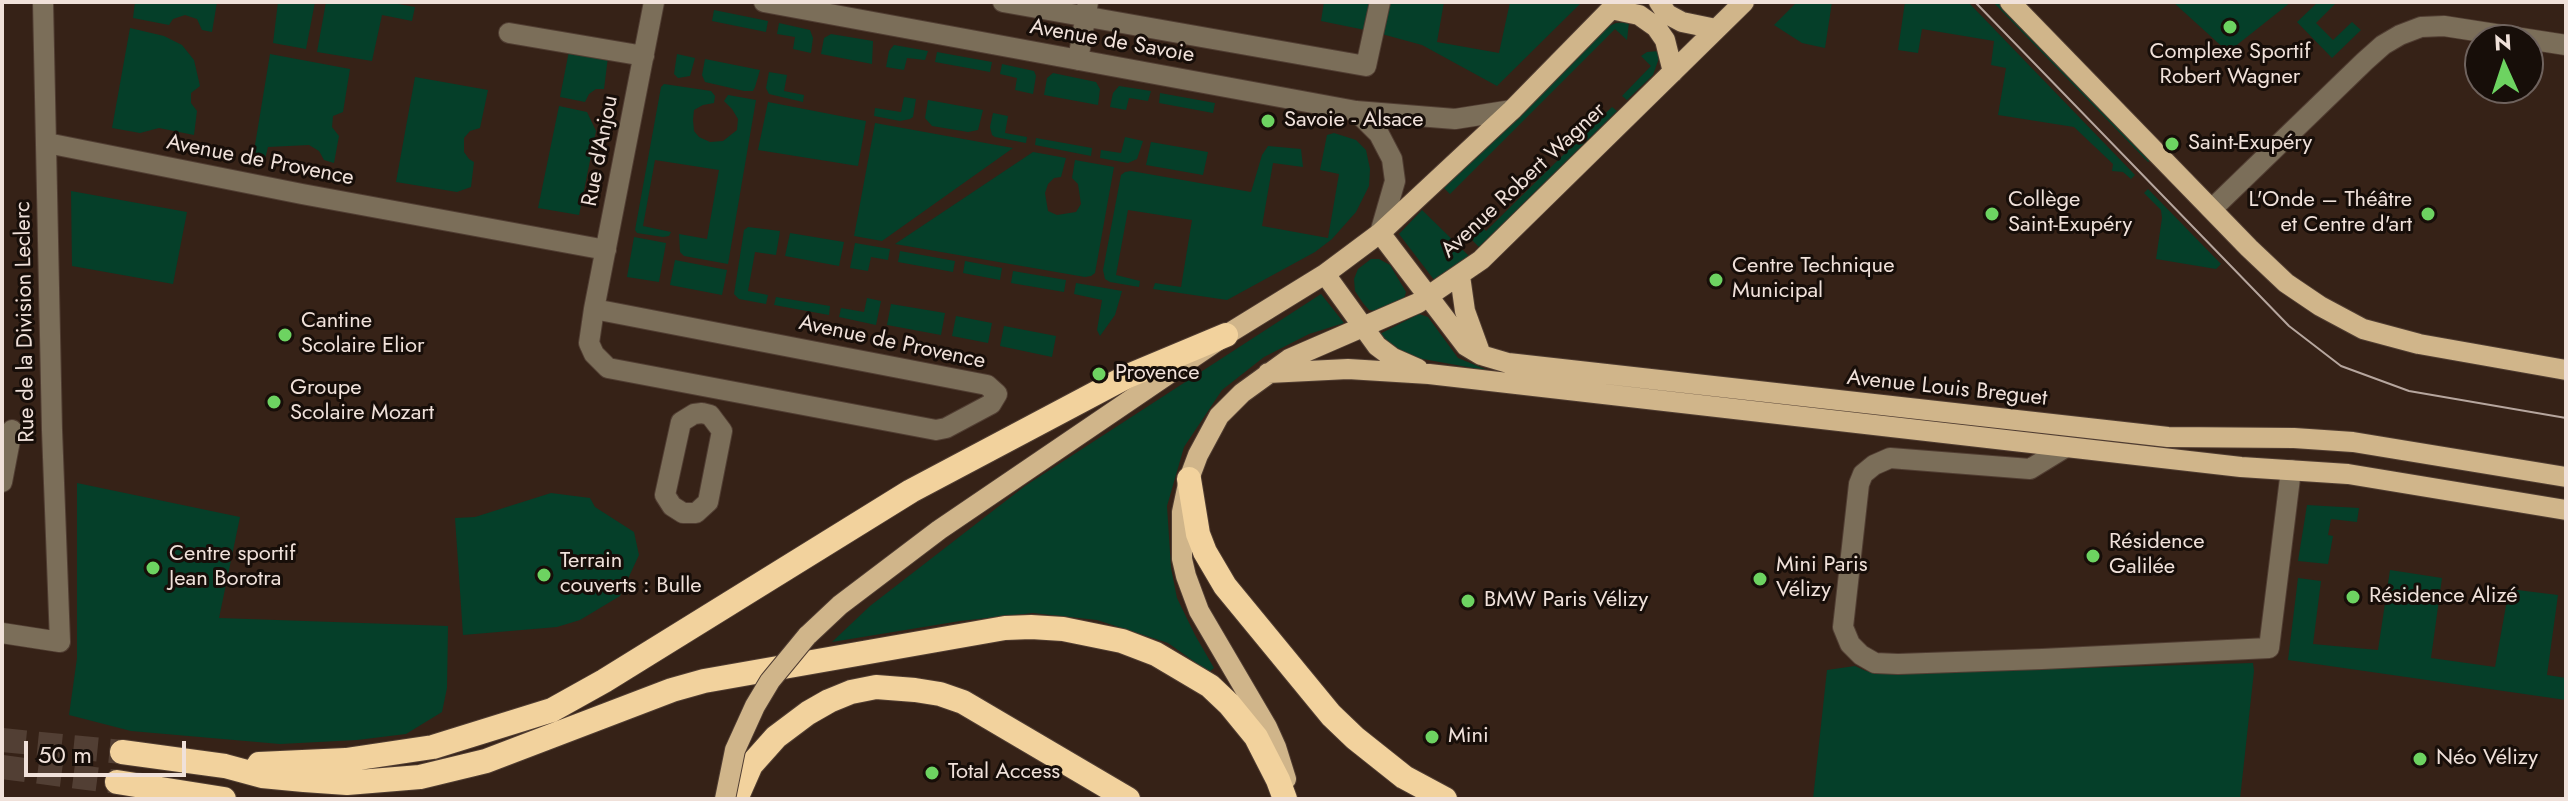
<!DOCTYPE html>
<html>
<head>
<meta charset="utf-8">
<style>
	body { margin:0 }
	#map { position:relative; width:2568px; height:801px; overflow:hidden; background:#362217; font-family:Jost,sans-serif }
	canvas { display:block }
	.frame { position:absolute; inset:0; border:4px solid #f0e1da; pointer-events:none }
	.north { position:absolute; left:2464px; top:24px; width:80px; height:80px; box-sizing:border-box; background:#170e09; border:2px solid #6e625d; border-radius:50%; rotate:357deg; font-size:22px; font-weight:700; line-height:32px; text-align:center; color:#f0e1da }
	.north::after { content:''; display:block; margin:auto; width:28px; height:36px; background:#6dd361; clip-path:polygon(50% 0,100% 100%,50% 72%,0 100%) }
	.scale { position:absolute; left:24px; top:741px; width:162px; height:36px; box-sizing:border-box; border:4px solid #f0e1da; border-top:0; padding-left:10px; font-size:24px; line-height:28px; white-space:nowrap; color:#f0e1da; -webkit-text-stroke:6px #170e09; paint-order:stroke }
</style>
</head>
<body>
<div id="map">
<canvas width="2568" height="801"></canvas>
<div class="frame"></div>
<div class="north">N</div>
<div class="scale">50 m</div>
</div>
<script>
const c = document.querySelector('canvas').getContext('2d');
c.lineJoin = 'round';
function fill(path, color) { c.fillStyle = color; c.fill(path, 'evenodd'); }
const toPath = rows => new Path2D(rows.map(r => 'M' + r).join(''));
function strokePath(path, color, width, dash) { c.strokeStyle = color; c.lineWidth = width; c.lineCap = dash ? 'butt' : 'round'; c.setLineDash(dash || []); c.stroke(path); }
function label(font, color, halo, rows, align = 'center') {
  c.font = font + ' Jost,sans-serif'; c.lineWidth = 6; c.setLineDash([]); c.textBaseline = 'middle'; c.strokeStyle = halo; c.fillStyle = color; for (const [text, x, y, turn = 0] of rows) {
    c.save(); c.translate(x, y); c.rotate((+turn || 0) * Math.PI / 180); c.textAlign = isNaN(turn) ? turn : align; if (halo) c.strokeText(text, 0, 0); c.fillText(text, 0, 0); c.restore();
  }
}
fill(toPath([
	[135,2,217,2,212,32,202,30,197,19,185,15,173,19,169,25,133,18],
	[278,2,315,2,306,49,273,43],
	[326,2,387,2,415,7,412,21,382,15,372,61,317,52],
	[1324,2,1375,2,1370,31,1321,21],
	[1385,2,1444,2,1437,42,1499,53,1510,2,1582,2,1497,86,1422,45,1378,33],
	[1797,2,1832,2,1825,48,1802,43,1774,25],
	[1905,2,1968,2,2135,175,2131,179,2123,172,2112,171,2113,164,2074,127,1998,115,2006,68,1991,65,1994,41,1922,29,1918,53,1898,50],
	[1993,2,1999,2,2150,157,2150,161,2148,162],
	[2173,2,2291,2,2228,52],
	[2318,2,2335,4,2316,23,2333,40,2352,22,2361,30,2332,58,2297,22],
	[714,10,768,21,766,32,712,21],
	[1629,22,1627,40,1615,29,1450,194,1444,188,1603,29,1616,23],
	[779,23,810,30,813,38,811,53,793,49,795,37,777,34],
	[130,28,164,36,182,45,194,60,200,86,191,93,191,103,197,111,194,135,159,128,140,133,112,128],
	[831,34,873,41,872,64,821,54,824,38],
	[894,45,928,51,925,60,907,58,904,70,886,67,889,51],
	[569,51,608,57,604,89,596,89,589,94,585,102,560,97],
	[1659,51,1658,61,1653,75,1627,100,1622,96,1651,66,1641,56,1647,52],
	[937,52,992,62,990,72,935,62],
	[270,54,350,69,343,112,333,116,332,127,339,136,334,163,324,160,319,151,309,145,268,147,265,159,253,157],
	[677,54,695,58,690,76,678,78,674,74],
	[705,59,760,70,755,87,753,91,744,91,705,82,702,75],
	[1002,64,1034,71,1036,76,1033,94,1015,90,1017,78,1000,74],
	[769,72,787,75,784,91,804,95,803,102,769,94,766,88],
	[1053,73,1096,82,1100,89,1098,105,1044,95,1047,78],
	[415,77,488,90,480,128,470,131,464,138,464,152,469,159,474,162,471,187,457,192,396,182],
	[664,84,711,91,715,96,714,103,703,105,694,110,693,120,694,131,699,137,710,142,723,141,737,130,738,119,732,109,724,101,728,95,756,100,728,264,684,256,680,252,679,234,707,239,719,170,655,160,643,226,671,232,669,236,663,237,637,233,635,230,661,87],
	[1119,86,1151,91,1148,101,1129,98,1126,110,1110,107,1113,93],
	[1160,93,1215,103,1213,113,1159,103],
	[904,97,916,99,913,117,910,119,900,121,874,116,875,108,901,112],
	[928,100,983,110,978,130,968,132,932,126,925,118],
	[768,102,866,121,858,166,758,150],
	[559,106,587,112,596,131,579,215,538,208],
	[1612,107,1617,111,1479,247,1463,231,1474,220,1486,231],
	[993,113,1008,116,1005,133,1027,137,1026,143,995,137,992,135,990,127],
	[875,123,1013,148,882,241,854,236],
	[1334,133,1356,140,1366,150,1370,169,1369,186,1356,212,1332,239,1315,252,1227,300,1153,289,1155,283,1181,287,1192,220,1128,210,1116,275,1140,281,1139,287,1110,282,1105,279,1103,270,1121,175,1125,172,1131,171,1251,192,1262,155,1268,146,1301,149,1303,167,1273,163,1262,226,1328,238,1339,174,1320,170,1327,135],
	[1125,137,1143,141,1137,159,1128,163,1100,158,1101,150,1121,153],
	[1036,138,1092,148,1091,156,1035,145],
	[1151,142,1208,152,1203,175,1146,165],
	[1033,152,1066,158,1061,177,1054,178,1048,184,1045,193,1048,211,1057,215,1076,212,1081,204,1078,184,1072,178,1075,160,1114,167,1095,273,1091,276,1085,277,895,244],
	[2148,189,2221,264,2216,269,2156,259,2162,218,2161,210,2144,193],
	[71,191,187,212,173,284,72,266],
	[1422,210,1469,256,1437,280,1435,281,1399,234],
	[748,227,780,231,776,255,755,252,748,291,768,295,766,304,739,299,734,294,744,230],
	[790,233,844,242,839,266,785,256],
	[634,237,666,243,659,282,627,277],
	[855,243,890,249,888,260,871,257,868,271,850,268],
	[900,251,955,261,953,272,898,262],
	[1371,259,1379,259,1390,265,1406,292,1404,299,1377,311,1369,310,1363,303,1355,291,1354,279,1358,269],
	[675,260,727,270,722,295,670,285],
	[965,261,1002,268,1000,280,963,273],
	[1013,271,1066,280,1064,292,1011,283],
	[1076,283,1122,291,1115,315,1100,336,1097,330,1102,300,1074,294],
	[1321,294,1344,323,1309,334,1264,357,1222,390,1184,447,1167,506,1171,568,1177,598,1195,635,1214,668,1209,672,1168,643,1097,620,1033,613,960,621,832,642,870,606,1025,486],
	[776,297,830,306,829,315,774,305],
	[867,298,881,301,876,325,839,317,841,308,864,312],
	[891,304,945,313,941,335,887,325],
	[1419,314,1428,317,1458,358,1490,371,1406,356,1378,335],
	[956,316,992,323,988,343,952,336],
	[1004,326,1056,336,1052,357,1000,346],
	[77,483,240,517,219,618,448,626,447,688,442,712,406,734,357,740,280,744,131,731,69,715,77,658],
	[551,493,590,498,595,507,634,532,639,555,620,596,580,620,557,627,463,635,455,518,475,517],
	[2307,505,2359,508,2357,522,2331,519,2328,535,2333,536,2328,564,2298,561],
	[2390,570,2442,578,2431,658,2495,667,2509,589,2558,595,2547,675,2566,678,2566,700,2288,660,2298,578,2321,581,2313,644,2378,650],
	[2253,663,2254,671,2240,799,1813,799,1827,670,1855,666,1866,671,1880,674]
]), '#053f29');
strokePath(toPath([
	[2,740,122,752],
	[2,767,117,782]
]), '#523f34', 24, [24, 12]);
const minor = toPath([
	[764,2,1356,111,1455,119,1512,110],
	[1003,2,1366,66,1380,2],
	[509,33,644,56],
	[1078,60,1088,2],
	[1356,111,1379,134,1392,159,1395,181,1380,233],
	[47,143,302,194,606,250],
	[2212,209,2365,61,2383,45,2400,35,2421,27,2444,26,2566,45],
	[594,309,987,385,997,394,991,404,946,428,936,430,608,368,594,354,589,343,594,309,654,2],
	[702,413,710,415,722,431,708,502,696,513,683,513,672,506,665,495,681,422,694,414,702,413],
	[2066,447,2030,469,1890,458,1874,465,1863,474,1859,484,1843,627,1850,644,1861,655,1875,663,1898,664,2042,659,2269,648,2291,470],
	[2,482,12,430],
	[2,633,60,642,52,430,43,2]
]);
const major = toPath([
	[1659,2,1667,14,1682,22,1716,29],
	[2010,2,2249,248,2286,283,2320,306,2363,329,2419,344,2566,370],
	[1611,9,1639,15,1656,27,1665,40,1673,72],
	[1380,233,1466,346,1481,355,1508,363,2168,437,2294,438,2353,442,2566,477],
	[1325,274,1377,346,1393,358,1418,369],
	[1460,276,1465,311,1481,355],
	[1268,373,1348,369,1429,374,2241,467,2348,474,2566,510],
	[807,636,840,605,939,530,1226,335,1325,274,1380,233,1512,110,1618,2],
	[1286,779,1276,747,1267,727,1199,611,1186,576,1182,559,1182,512,1189,479,1198,455,1219,416,1242,393,1289,359,1418,303,1481,260,1744,2]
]);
const highway = toPath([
	[1189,479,1198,534,1205,552,1225,586,1331,715,1355,738,1404,777,1445,799],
	[122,752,225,766,262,776,304,780,347,783,420,777,486,761,672,690,704,681,1005,628,1031,627,1063,629,1122,641,1156,654,1210,686,1229,704,1256,737,1278,780,1285,799],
	[259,764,346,760,433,747,552,710,604,681,911,491,1128,376,1226,335],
	[117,782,224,799],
	[736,799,751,765,776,737,808,713,829,701,851,692,876,687,915,690,940,694,963,702,1128,799]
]);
strokePath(minor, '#503d32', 22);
strokePath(major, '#503d32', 22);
strokePath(highway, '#503d32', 26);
strokePath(minor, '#7b6e59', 20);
strokePath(major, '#d0b58a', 20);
strokePath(highway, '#f2d29d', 24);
strokePath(toPath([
	[1975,2,2289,326,2341,366,2409,391,2566,418]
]), '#b6a69e', 2);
const majorBridge = toPath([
	[725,799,735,750,755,706,770,681,807,636]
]);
strokePath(majorBridge, '#503d32', 22, []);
strokePath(majorBridge, '#d0b58a', 20);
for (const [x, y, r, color] of [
	[2230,27,8,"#6dd361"],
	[1268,121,8,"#6dd361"],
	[2172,144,8,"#6dd361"],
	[1992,214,8,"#6dd361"],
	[2428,214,8,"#6dd361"],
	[1716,280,8,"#6dd361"],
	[285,335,8,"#6dd361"],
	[1099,374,8,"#6dd361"],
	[274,402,8,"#6dd361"],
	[2093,556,8,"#6dd361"],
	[153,568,8,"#6dd361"],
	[544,575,8,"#6dd361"],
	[1760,579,8,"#6dd361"],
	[2353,597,8,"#6dd361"],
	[1468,601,8,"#6dd361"],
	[1432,737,8,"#6dd361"],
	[2420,759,8,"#6dd361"],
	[932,773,8,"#6dd361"]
]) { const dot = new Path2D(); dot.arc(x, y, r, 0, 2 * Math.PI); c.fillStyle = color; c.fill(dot); strokePath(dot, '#170e09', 3); }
label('22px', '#f0e1da', '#170e09', [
	["Avenue de Savoie",1112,42,10],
	["Rue d'Anjou",601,151,-79],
	["Avenue de Provence",260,161,11],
	["Avenue Robert Wagner",1524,181,-43],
	["Rue de la Division Leclerc",26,322,-91],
	["Avenue de Provence",892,343,12],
	["Avenue Louis Breguet",1947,389,6]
]);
label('22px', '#f0e1da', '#170e09', [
	["Complexe Sportif",2230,53,"center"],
	["Robert Wagner",2230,78,"center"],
	["Savoie - Alsace",1284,121],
	["Saint-Exupéry",2188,144],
	["Collège",2008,201],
	["Saint-Exupéry",2008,226],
	["L'Onde – Théâtre",2412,201,"right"],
	["et Centre d'art",2412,226,"right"],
	["Centre Technique",1732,267],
	["Municipal",1732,292],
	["Cantine",301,322],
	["Scolaire Elior",301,347],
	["Provence",1115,374],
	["Groupe",290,389],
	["Scolaire Mozart",290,414],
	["Résidence",2109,543],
	["Galilée",2109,568],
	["Centre sportif",169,555],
	["Jean Borotra",169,580],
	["Terrain",560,562],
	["couverts : Bulle",560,587],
	["Mini Paris",1776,566],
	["Vélizy",1776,591],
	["Résidence Alizé",2369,597],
	["BMW Paris Vélizy",1484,601],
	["Mini",1448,737],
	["Néo Vélizy",2436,759],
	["Total Access",948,773]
], 'left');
</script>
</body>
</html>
